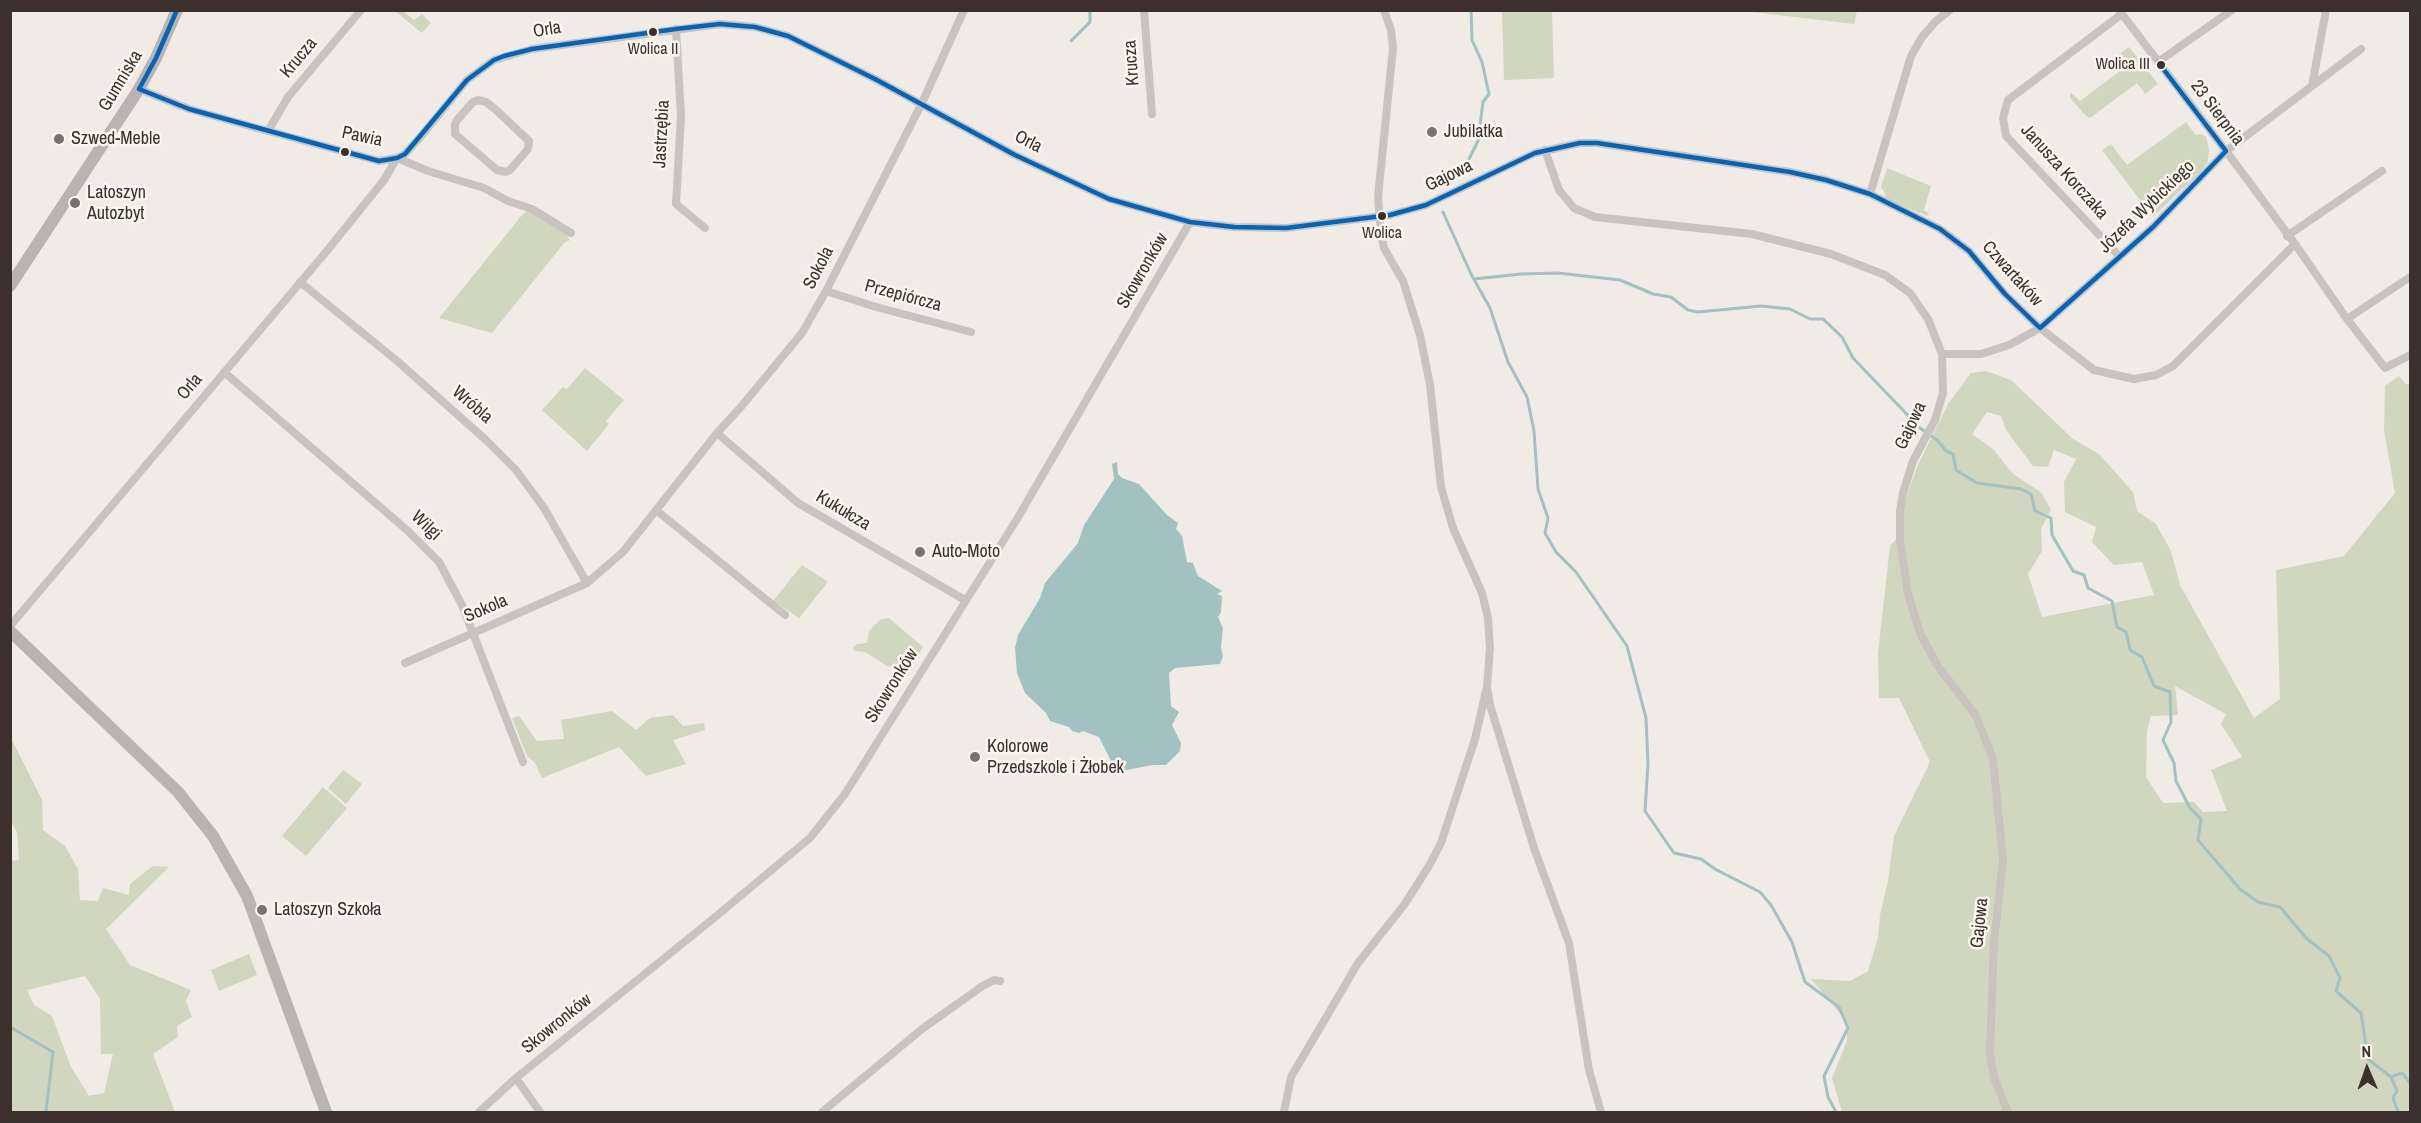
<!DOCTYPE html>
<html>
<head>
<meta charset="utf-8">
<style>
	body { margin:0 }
	#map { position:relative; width:2421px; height:1123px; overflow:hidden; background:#f0ebe5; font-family:"Archivo Narrow",sans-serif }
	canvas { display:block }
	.frame { position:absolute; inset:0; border:12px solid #3b302b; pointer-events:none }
	.north { position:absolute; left:2337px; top:1039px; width:60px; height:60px; -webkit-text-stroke:4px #fbf5ee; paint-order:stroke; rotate:358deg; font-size:16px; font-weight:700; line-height:24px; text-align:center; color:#3b302b }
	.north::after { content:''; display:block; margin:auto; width:21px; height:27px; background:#3b302b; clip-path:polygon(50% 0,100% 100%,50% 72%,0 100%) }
</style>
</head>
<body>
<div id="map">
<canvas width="2421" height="1123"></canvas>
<div class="frame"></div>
<div class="north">N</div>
</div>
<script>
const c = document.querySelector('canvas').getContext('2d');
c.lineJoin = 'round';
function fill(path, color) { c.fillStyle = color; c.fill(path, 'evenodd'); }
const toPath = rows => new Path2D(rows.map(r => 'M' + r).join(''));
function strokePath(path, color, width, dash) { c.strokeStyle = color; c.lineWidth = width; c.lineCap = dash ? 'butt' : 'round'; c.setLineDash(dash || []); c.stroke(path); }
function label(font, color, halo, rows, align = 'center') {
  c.font = font + ' "Archivo Narrow",sans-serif'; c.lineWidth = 5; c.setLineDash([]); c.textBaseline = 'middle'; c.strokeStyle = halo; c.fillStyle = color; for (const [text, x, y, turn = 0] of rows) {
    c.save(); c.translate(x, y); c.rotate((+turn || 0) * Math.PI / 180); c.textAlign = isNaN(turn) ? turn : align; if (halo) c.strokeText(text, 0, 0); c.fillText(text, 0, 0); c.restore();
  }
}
fill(toPath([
	[395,11,403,11,414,20,422,14,431,23,422,33],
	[1502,11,1552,11,1554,78,1504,80],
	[1744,11,1857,10,1857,11,1854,24],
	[2129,47,2158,84,2145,94,2137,83,2090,118,2086,116,2070,98,2070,92,2080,101,2124,68,2117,59,2117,56],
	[2186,122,2196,135,2202,134,2206,137,2209,150,2208,161,2200,172,2153,217,2102,150,2111,144,2127,165],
	[1887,168,1931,186,1924,210,1929,213,1927,216,1885,198,1886,195,1881,187],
	[528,211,566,234,570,240,564,243,492,333,439,318,522,215],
	[585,368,624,400,606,421,609,424,587,451,542,410,563,387,567,389],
	[1986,371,2011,380,2073,439,2099,454,2133,492,2137,511,2156,524,2171,551,2180,585,2254,718,2280,699,2276,570,2344,556,2395,493,2384,430,2385,386,2399,376,2406,384,2410,384,2410,1112,1842,1112,1832,1078,1847,1041,1847,1022,1811,979,1850,981,1868,971,1878,937,1880,915,1888,881,1894,836,1930,762,1899,698,1879,698,1878,653,1890,546,1904,530,1903,509,1909,489,1917,467,1948,404,1971,373],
	[1987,412,2001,416,2006,430,2033,466,2048,467,2054,450,2076,459,2064,482,2065,512,2096,527,2092,542,2114,565,2142,562,2154,595,2042,617,2028,574,2042,551,2041,529,2051,510,2042,493,2013,474,1993,449,1972,434],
	[2175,686,2226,714,2221,724,2242,757,2211,770,2227,811,2203,812,2194,802,2163,803,2146,777,2147,731,2151,716,2178,715],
	[802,565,828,582,799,618,773,601],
	[889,618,923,647,910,668,908,677,903,668,887,666,865,652,855,651,853,648,857,644,867,643,869,631,881,619],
	[612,711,636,730,650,718,673,715,683,726,704,723,705,730,673,740,686,764,646,776,619,747,542,778,535,763,527,756,512,718,519,716,537,741,564,739,561,720],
	[11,738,42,800,43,830,65,846,78,869,80,900,98,901,103,888,129,895,130,884,153,866,169,867,106,929,130,965,191,990,186,1001,192,1017,177,1026,178,1037,153,1054,175,1112,11,1112,10,861,19,860,17,833,11,820],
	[85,976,100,999,101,1054,113,1054,104,1093,89,1096,71,1067,52,1016,34,1005,27,990],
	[343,770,362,784,346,804,328,788],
	[323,787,347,808,306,856,282,836],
	[249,954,257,975,219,991,211,970]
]), '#d1d6bf');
fill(toPath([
	[1117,462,1118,474,1122,478,1139,484,1167,515,1178,523,1176,529,1182,536,1187,562,1193,563,1198,576,1222,591,1217,594,1222,596,1221,612,1218,617,1223,628,1221,647,1223,656,1220,664,1175,668,1169,673,1171,706,1179,712,1172,725,1181,743,1180,751,1166,765,1153,765,1121,771,1111,761,1099,737,1083,731,1079,733,1072,731,1069,727,1050,721,1046,713,1025,693,1017,673,1015,648,1018,635,1040,598,1045,583,1078,543,1084,525,1114,479,1112,464]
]), '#a1c2c1');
strokePath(toPath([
	[1071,41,1090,22,1090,10],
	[1440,185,1463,171,1478,141,1483,102,1489,94,1482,62,1472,40,1471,10],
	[1443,212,1471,274,1490,308,1508,362,1527,397,1534,431,1538,489,1548,518,1545,533,1556,552,1576,572,1627,646,1646,718,1648,764,1645,811,1674,853,1701,859,1715,869,1760,892,1771,905,1792,942,1805,982,1839,1007,1848,1028,1824,1076,1828,1097,1836,1112],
	[1474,279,1521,274,1558,273,1620,280,1653,294,1671,297,1688,310,1698,312,1761,306,1790,309,1810,319,1823,319,1842,337,1853,358,1920,428,1937,440,1946,451,1953,454,1956,470,1977,483,2021,489,2031,494,2035,511,2051,518,2052,535,2073,571,2084,575,2088,588,2112,601,2117,627,2126,632,2130,650,2142,657,2154,686,2170,692,2171,722,2163,740,2174,763,2176,781,2190,808,2201,819,2198,840,2240,889,2258,902,2280,907,2307,939,2329,956,2340,978,2336,991,2361,1013,2368,1059,2391,1077,2402,1073,2410,1083],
	[10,1027,53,1052,46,1112],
	[2391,1077,2397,1091,2393,1098,2398,1112]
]), '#a1c2c1', 3);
strokePath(toPath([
	[1144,10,1152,114],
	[1384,10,1391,30,1393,48,1378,197,1381,233,1384,248,1403,281,1420,335,1430,385,1441,487,1453,528,1482,593,1488,618,1490,648,1487,687,1490,705,1534,848,1569,943,1589,1070,1601,1112],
	[2119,10,2226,151,2295,244,2347,319,2385,368,2410,355],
	[676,29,681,116,676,204,705,228],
	[2158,62,2232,10],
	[2312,86,2326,10],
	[139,89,189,109,268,131,379,161,397,158,428,171,484,188,508,201,532,209,571,233],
	[478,100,486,102,495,109,529,141,528,149,510,170,506,172,497,170,455,134,455,124,457,120,473,102,478,100],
	[268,131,288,97,361,10],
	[1545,150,1559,190,1574,208,1595,217,1752,234,1831,254,1885,275,1910,293,1928,319,1942,354,1943,393,1935,420,1913,461,1903,493,1900,511,1900,540,1908,594,1920,633,1937,665,1976,716,1993,759,2003,860,1994,942,1990,1053,1994,1078,2008,1112],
	[1870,194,1911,56,1922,37,1936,21,1950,10],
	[2287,236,2382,171],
	[2120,257,2006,136,2003,118,2008,100,2122,14],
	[300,282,396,360,486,440,516,470,544,508,587,583],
	[826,291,876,307,971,332],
	[2347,319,2410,277],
	[1942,354,1981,354,2009,345,2040,328,2153,227,2226,151,2361,49],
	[224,372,408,531,439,562,462,605,523,762],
	[717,433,798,503,965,600],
	[656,510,785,615],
	[10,626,326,252,384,180,397,158,405,154,422,135,467,80,494,60,532,49,720,24,755,27,788,36,875,79,1015,155,1109,199,1190,222,1234,227,1286,228,1390,215,1426,205,1535,153,1580,143,1597,143,1790,172,1826,180,1870,194,1940,229,1969,251,2005,294,2040,328,2094,370,2134,379,2156,375,2173,366,2295,244],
	[405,663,587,583,623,552,717,433,740,408,802,333,826,291,922,103,964,10],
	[516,1078,540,1112],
	[479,1112,516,1078,714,918,810,838,845,794,1017,519,1190,222],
	[822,1112,922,1029,981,987,994,980,1000,981],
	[1284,1112,1291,1077,1358,963,1404,905,1429,866,1441,843,1475,739,1486,691]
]), '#c9c3be', 8);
strokePath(toPath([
	[10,286,139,89,156,58,177,10],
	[10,631,178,792,213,836,247,896,326,1112]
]), '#bab3ae', 12);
strokePath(toPath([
	[177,10,156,58,139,89,189,109,379,161,397,158,405,154,467,80,494,60,504,56,532,49,676,29,720,24,755,27,788,36,875,79,1015,155,1109,199,1190,222,1234,227,1286,228,1390,215,1426,205,1535,153,1580,143,1597,143,1790,172,1826,180,1870,194,1940,229,1969,251,2005,294,2040,328,2153,227,2226,151,2158,62]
]), '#0065bd', 4.5);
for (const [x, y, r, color] of [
	[653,32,5,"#3b302b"],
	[2161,65,5,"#3b302b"],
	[1432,132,6,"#7a716c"],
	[59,139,6,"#7a716c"],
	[345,152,5,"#3b302b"],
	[75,203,6,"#7a716c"],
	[1382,216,5,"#3b302b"],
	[920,552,6,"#7a716c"],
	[975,757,6,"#7a716c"],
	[262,910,6,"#7a716c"]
]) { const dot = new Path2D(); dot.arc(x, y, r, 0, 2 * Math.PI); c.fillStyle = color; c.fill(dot); strokePath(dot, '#fbf5ee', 2); }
label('16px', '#3b302b', '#fbf5ee', [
	["Wolica II",653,50],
	["Wolica III",2150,65,"right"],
	["Wolica",1382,234]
]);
label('18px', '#3b302b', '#fbf5ee', [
	["Orla",547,30,-9],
	["Krucza",299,58,-50],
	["Krucza",1132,63,-94],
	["Gumniska",121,81,-59],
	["23 Sierpnia",2217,113,53],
	["Jastrzębia",662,134,-87],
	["Pawia",362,137,12],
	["Orla",1028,142,27],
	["Janusza Korczaka",2064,172,48],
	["Gajowa",1449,176,-26],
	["Józefa Wybickiego",2147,207,-44],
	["Sokola",819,268,-63],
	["Skowronków",1143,271,-60],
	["Czwartaków",2012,274,48],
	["Przepiórcza",903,296,15],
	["Orla",190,387,-50],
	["Wróbla",472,405,41],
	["Gajowa",1911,426,-65],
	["Kukułcza",843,511,31],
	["Wilgi",426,526,44],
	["Sokola",486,609,-23],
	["Skowronków",892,686,-58],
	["Gajowa",1980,923,-84],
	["Skowronków",557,1024,-39]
]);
label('18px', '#3b302b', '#fbf5ee', [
	["Jubilatka",1444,132],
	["Szwed-Meble",71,139],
	["Latoszyn",87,193],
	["Autozbyt",87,214],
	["Auto-Moto",932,552],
	["Kolorowe",987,747],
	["Przedszkole i Żłobek",987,768],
	["Latoszyn Szkoła",274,910]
], 'left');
</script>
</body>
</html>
